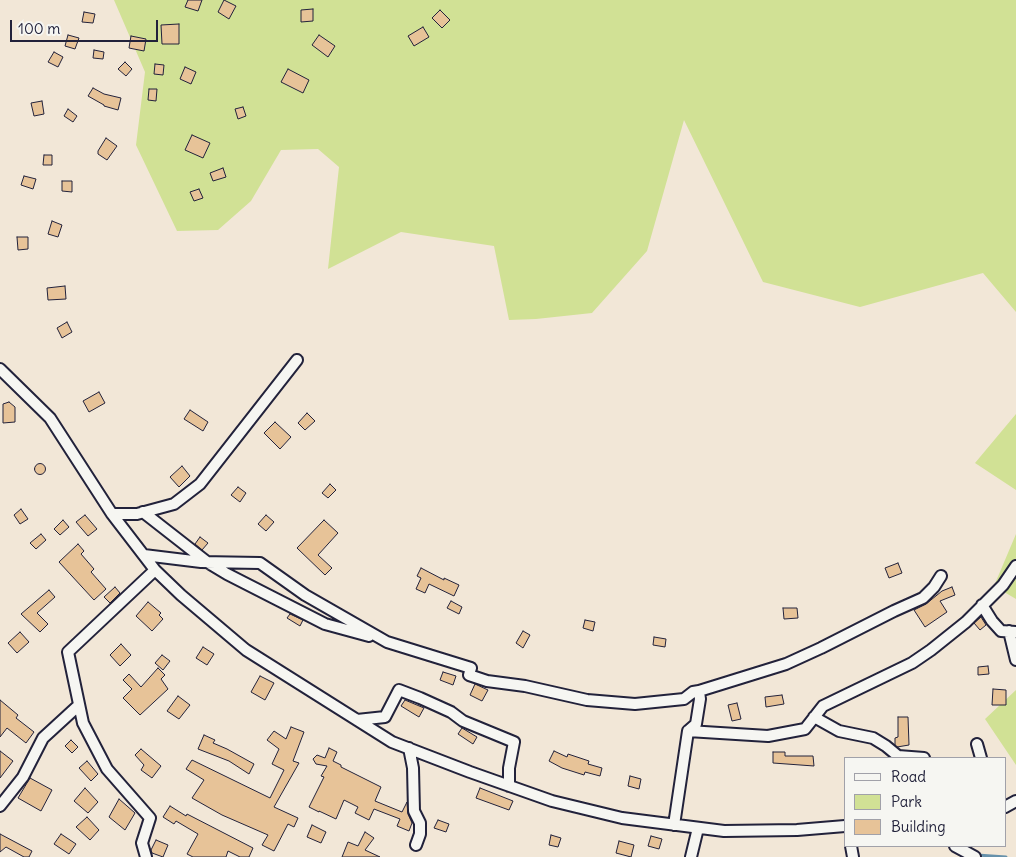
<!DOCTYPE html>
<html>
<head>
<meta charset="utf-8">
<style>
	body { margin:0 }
	#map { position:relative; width:1016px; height:857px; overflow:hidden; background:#f2e7d7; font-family:Delius,sans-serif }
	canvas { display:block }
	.legend { position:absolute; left:844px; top:757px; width:162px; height:90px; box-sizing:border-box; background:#f6f6f2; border:1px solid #a1a1a9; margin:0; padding:6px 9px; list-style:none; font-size:15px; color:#22223b }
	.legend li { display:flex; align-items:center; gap:10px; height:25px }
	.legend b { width:25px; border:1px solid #a1a1a9 }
	.scale { position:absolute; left:10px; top:20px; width:148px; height:22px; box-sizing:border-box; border:2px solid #22223b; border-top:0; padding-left:6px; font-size:15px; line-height:18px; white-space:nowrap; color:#22223b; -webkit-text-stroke:4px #f6f6f2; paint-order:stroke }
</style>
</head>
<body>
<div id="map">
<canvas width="1016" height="857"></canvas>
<ul class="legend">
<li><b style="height:6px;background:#f6f6f2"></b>Road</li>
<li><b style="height:14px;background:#d1e195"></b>Park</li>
<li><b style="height:14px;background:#e7c398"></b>Building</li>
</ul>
<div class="scale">100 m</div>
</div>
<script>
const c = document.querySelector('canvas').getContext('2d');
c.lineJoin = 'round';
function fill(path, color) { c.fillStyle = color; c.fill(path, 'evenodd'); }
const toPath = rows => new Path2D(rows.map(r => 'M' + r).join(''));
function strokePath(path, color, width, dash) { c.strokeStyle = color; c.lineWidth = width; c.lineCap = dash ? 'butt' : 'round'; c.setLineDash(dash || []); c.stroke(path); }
fill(toPath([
	[114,0,1016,0,1016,312,983,273,860,307,763,282,684,120,647,251,592,313,536,319,509,320,494,246,401,232,328,269,339,167,318,149,281,150,251,201,218,230,177,231,136,145,145,72],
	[1016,414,1016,490,975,463],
	[1016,534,1016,599,994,586],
	[1016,690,1016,765,985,719]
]), '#d1e195');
strokePath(toPath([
	[977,855,1006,857]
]), '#6691ab', 3);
const building = toPath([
	[188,0,202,0,198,11,185,7,188,0],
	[224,0,236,6,229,19,218,12,224,0],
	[313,9,313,21,301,22,301,10,313,9],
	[440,10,450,20,442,28,432,18,440,10],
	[84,12,95,14,93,23,82,22,84,12],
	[179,24,179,44,162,44,161,25,179,24],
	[423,27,429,37,414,46,408,36,423,27],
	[68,35,79,38,75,49,65,46,68,35],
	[319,35,335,46,328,57,312,45,319,35],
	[131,36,146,39,144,51,129,48,131,36],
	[94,50,104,52,103,59,93,58,94,50],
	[54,52,63,57,58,67,48,62,54,52],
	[125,62,132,69,126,76,118,69,125,62],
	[155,64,164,65,163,75,154,74,155,64],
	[185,67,196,72,191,84,180,79,185,67],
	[288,69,309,80,303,93,281,82,288,69],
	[93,88,104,94,121,98,118,110,104,106,104,105,88,96,93,88],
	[149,89,157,89,156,101,148,100,149,89],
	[42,101,44,114,34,116,31,103,42,101],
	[243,107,246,116,238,119,235,109,243,107],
	[68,109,77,116,73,122,64,116,68,109],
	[192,135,210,143,203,158,185,150,192,135],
	[106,138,117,146,107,160,98,154,98,151,106,138],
	[44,155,52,155,52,165,43,165,44,155],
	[223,168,226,177,213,181,210,173,223,168],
	[24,176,36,179,33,189,21,185,24,176],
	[62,181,72,181,72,192,62,191,62,181],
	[199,189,203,198,194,201,190,192,199,189],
	[52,221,62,225,58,237,48,234,52,221],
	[17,237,28,237,28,249,18,250,17,237],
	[65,286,66,299,48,300,47,288,65,286],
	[67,322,72,332,62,338,57,328,67,322],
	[99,392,105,403,89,412,83,401,99,392],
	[9,402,15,407,15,422,3,423,3,404,9,402],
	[190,410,208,422,203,431,184,419,190,410],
	[307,413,315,421,305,430,298,423,307,413],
	[275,422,291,437,280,449,264,433,275,422],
	'34.5 469a5.5 5.5 0 1 1 11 0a5.5 5.5 0 1 1-11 0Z',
	[182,466,190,476,179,487,170,477,182,466],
	[330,484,336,490,328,498,322,493,330,484],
	[238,487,246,493,240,502,231,495,238,487],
	[21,509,28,519,20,524,14,515,21,509],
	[85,515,97,529,88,536,76,522,85,515],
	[266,515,274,522,266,531,258,524,266,515],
	[63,520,69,527,60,535,54,529,63,520],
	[324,520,338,533,318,555,332,568,325,575,297,548,324,520],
	[41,534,46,540,36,549,30,543,41,534],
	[200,537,208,543,202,550,195,544,200,537],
	[78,544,84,551,81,554,94,569,91,572,106,589,94,600,59,562,78,544],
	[898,563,902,573,889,578,885,568,898,563],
	[421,568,444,580,444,578,459,585,454,596,429,584,425,593,416,589,421,578,417,576,421,568],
	[115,587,120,593,110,603,104,597,115,587],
	[952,587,955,595,940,601,947,612,925,627,914,610,926,604,942,591,952,587],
	[49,590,55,597,37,613,48,624,40,632,21,614,49,590],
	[451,601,462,607,459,614,447,608,451,601],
	[148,602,161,613,159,615,163,619,152,631,136,616,148,602],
	[783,608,797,608,798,618,784,619,783,608],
	[290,614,303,620,300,626,287,618,290,614],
	[981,617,986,625,980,630,974,623,981,617],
	[585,620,595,622,593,631,583,628,585,620],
	[523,631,530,635,523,648,516,643,523,631],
	[20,632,29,642,17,653,8,643,20,632],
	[654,637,666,639,665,647,653,645,654,637],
	[121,644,131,655,120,666,110,655,121,644],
	[203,647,214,654,207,665,196,658,203,647],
	[162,655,170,661,163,670,155,663,162,655],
	[988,666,989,674,978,675,978,667,988,666],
	[158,668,165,675,161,679,168,689,140,715,123,698,132,689,123,680,129,674,141,687,158,668],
	[443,672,456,676,453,685,440,680,443,672],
	[260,676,274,683,265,700,251,692,260,676],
	[475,684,488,690,482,701,470,695,475,684],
	[993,689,1006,690,1006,705,992,705,993,689],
	[782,695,784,704,766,707,765,697,782,695],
	[178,696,190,705,179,719,167,711,178,696],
	[0,700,18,715,16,718,34,732,26,743,7,728,0,737,0,700],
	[405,700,424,708,419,717,401,706,405,700],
	[737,703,741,719,732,721,728,705,737,703],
	[898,717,908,717,909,745,897,747,895,745,895,738,898,737,898,717],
	[291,727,304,732,293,761,299,763,274,807,298,818,294,827,288,824,274,851,262,845,268,835,222,815,192,798,204,780,186,769,192,760,270,798,284,770,272,764,279,749,267,740,274,731,286,739,291,727],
	[462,728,477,737,473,744,458,734,462,728],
	[204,735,215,740,213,743,227,749,254,764,249,774,229,761,198,749,204,735],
	[71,740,78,747,72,753,65,746,71,740],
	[329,748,337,752,333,761,341,765,341,767,381,787,375,801,402,812,407,802,408,814,412,823,409,831,397,826,400,819,374,809,369,820,355,813,358,807,344,800,336,819,319,811,319,812,309,807,324,777,321,776,327,766,316,764,313,759,317,755,325,758,329,748],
	[141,749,161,766,152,778,141,770,144,765,135,755,141,749],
	[0,751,13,761,0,778,0,751],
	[554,751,567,757,568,754,589,761,588,764,602,768,600,776,585,772,584,775,562,768,549,761,554,751],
	[773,752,785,752,785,756,813,756,814,766,773,763,773,752],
	[87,761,98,774,91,781,79,768,87,761],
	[630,776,641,779,639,789,628,786,630,776],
	[30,778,52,790,41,811,18,798,30,778],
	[85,788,98,802,88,813,74,801,85,788],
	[480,788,513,801,509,810,476,798,480,788],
	[119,799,135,813,125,830,109,817,119,799],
	[170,806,186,816,187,814,253,848,249,857,240,857,228,851,226,857,193,857,187,854,198,834,176,821,174,824,163,817,170,806],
	[87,817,99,830,90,840,76,827,87,817],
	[438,820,449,824,446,832,434,828,438,820],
	[312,825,326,832,321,843,307,837,312,825],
	[365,832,374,838,365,850,380,857,342,857,348,842,358,846,365,832],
	[0,834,32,851,29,857,24,857,6,847,0,852,0,834],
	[61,834,76,844,69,854,54,844,61,834],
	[551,835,561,838,558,847,549,845,551,835],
	[651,836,662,839,659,849,648,846,651,836],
	[156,840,168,845,163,857,152,853,151,850,156,840],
	[619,841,634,845,631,857,616,853,619,841]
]);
fill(building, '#e7c398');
strokePath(building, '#22223b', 1);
const minor = toPath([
	[0,369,50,418,112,514,155,570,181,595,246,650,392,742,470,772,552,801,622,818,724,831,797,830,845,826],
	[143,512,207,562,227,574,325,624,369,636],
	[112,514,137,514,174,504,200,484,297,360],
	[144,555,201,562,260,563,305,595,387,642,471,668,469,675,487,681,525,686,587,700,635,704,684,699,693,692,699,691,700,699,696,724,688,731],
	[982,605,992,621,1001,631,1016,632],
	[1009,631,1016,660],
	[699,691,786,664,821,648,894,611,923,598,934,587,941,576],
	[814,717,839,731,873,738,886,746,898,756,924,758],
	[357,720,385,717,399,690,420,698,451,712,463,721,514,742,509,768,509,786],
	[977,744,981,758],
	[409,748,413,768,414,811,420,823,420,834,416,845],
	[0,806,23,777,43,738,79,705],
	[1005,807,1016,801],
	[674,825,688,731,768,736,805,729,823,706,912,663,931,650,966,622,1003,585,1016,566],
	[851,846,853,857],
	[955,846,975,857],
	[146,857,142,843,150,818,107,769,83,723,68,652,155,570],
	[691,857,698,828]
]);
strokePath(minor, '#22223b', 14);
strokePath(minor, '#f6f6f2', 10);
</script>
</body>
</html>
